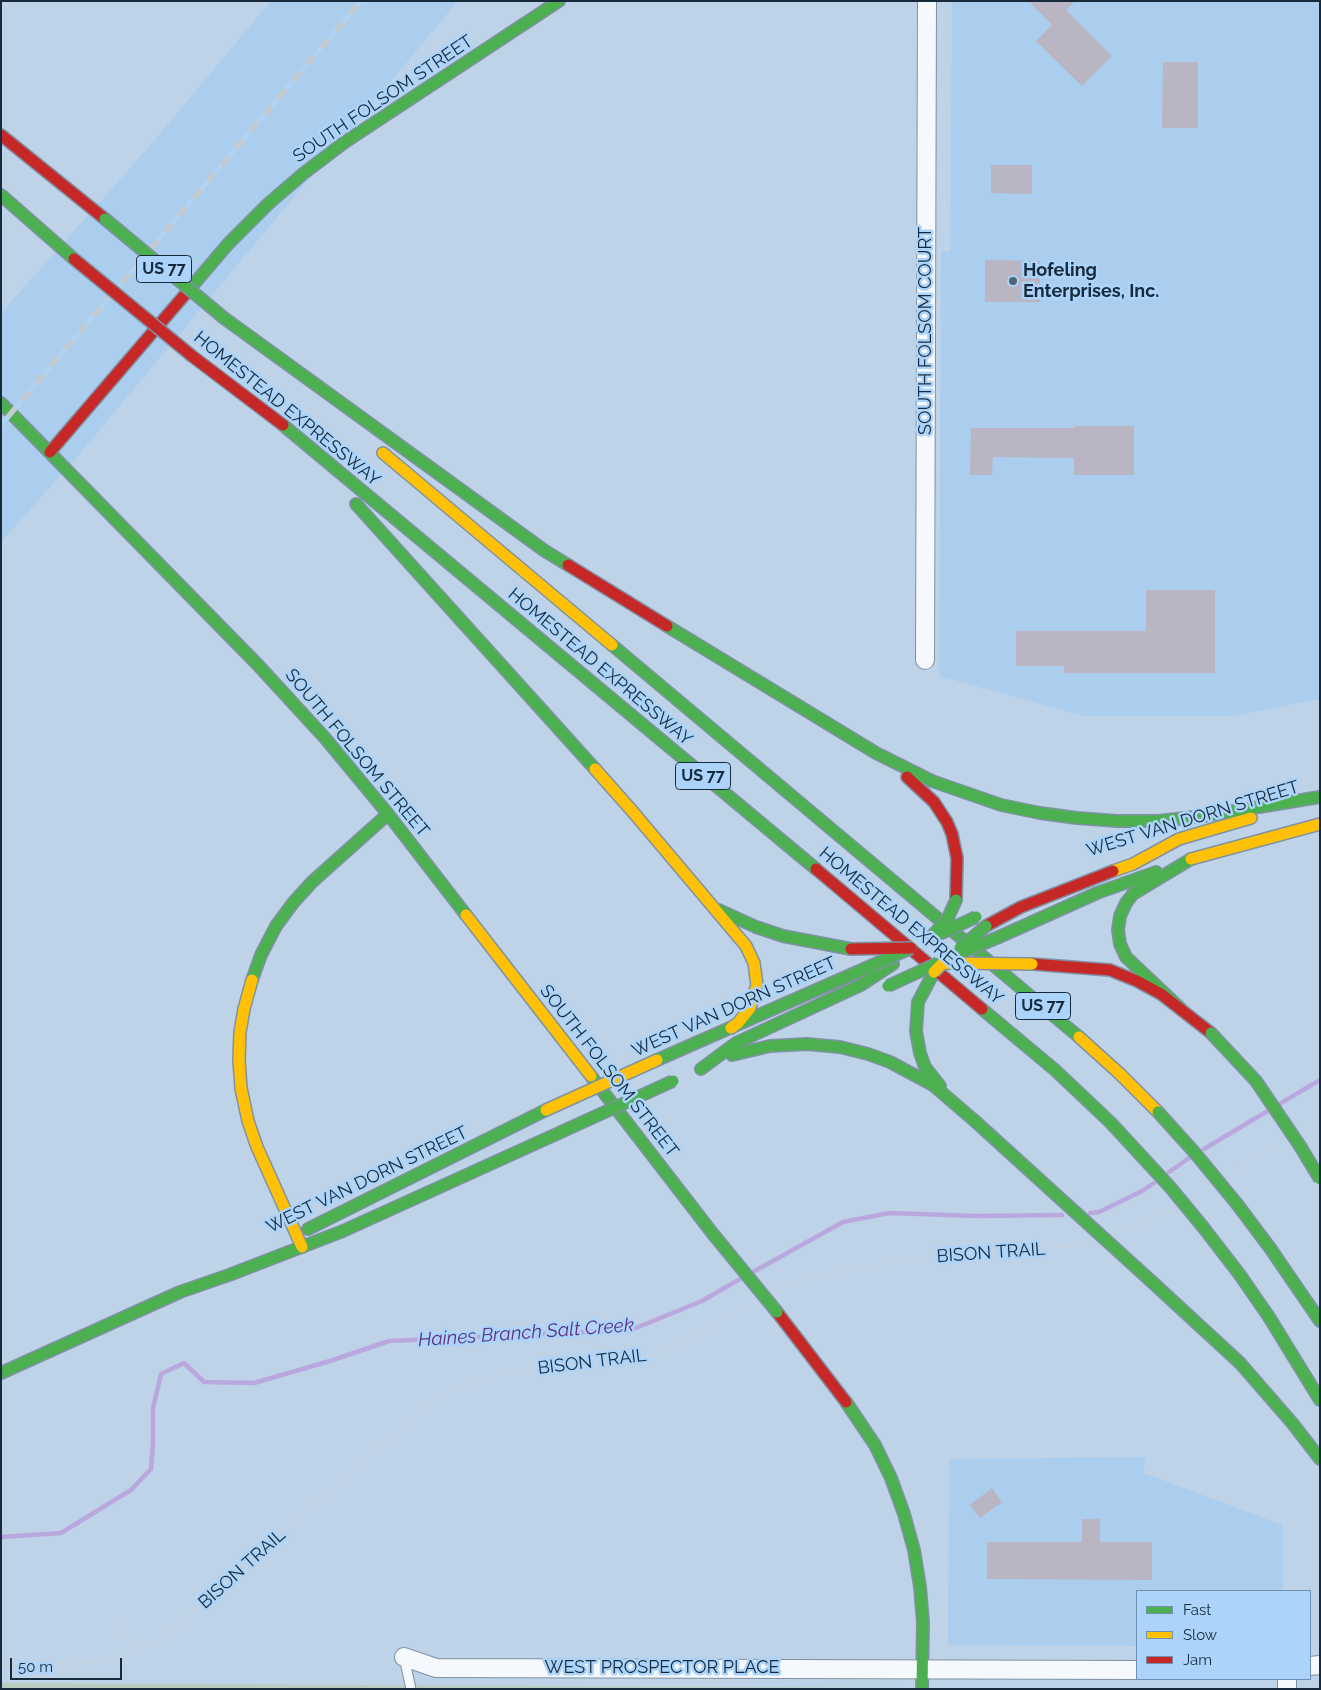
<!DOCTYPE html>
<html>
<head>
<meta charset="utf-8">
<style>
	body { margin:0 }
	#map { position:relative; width:1321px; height:1690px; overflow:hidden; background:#bed3e8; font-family:Raleway,sans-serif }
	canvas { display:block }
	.frame { position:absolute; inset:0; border:2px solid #162a3c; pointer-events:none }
	.legend { position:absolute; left:1136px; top:1590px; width:175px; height:90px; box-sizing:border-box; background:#acd4fa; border:1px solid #7090ae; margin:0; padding:6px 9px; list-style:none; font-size:15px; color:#162a3c }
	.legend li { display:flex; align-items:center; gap:10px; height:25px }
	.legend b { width:25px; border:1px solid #7090ae }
	.scale { position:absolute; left:10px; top:1658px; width:112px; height:22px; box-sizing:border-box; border:2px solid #162a3c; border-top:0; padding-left:6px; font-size:15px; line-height:18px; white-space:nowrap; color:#162a3c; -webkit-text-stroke:4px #acd4fa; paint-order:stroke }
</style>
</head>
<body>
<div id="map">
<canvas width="1321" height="1690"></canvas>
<div class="frame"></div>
<ul class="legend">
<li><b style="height:6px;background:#4caf50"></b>Fast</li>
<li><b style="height:6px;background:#ffc107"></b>Slow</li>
<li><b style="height:6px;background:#c62828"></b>Jam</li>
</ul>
<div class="scale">50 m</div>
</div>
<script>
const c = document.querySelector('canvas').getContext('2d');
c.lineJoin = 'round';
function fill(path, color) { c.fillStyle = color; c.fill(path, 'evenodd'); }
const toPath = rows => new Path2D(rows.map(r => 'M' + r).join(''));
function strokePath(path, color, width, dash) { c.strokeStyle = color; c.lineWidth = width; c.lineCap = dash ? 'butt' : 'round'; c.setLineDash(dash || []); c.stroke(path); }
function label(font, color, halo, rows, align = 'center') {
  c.font = font + ' Raleway,sans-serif'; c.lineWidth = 5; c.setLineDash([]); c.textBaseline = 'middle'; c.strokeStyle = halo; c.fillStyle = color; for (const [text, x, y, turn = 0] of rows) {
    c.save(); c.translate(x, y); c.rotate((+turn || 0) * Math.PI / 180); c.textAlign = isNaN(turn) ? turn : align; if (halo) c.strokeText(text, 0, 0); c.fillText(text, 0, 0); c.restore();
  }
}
fill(toPath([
	[271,1,458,1,77,457,1,542,1,313,147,149],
	[952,1,1320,1,1320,699,1233,716,1084,716,939,676,941,251,950,251],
	[1145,1457,1144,1473,1283,1525,1283,1591,1137,1591,1137,1646,948,1645,949,1459]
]), '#abceef');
fill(toPath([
	[1,1683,906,1688,906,1689,1,1689]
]), '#bacebf');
strokePath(toPath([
	[1281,1103,1320,1080],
	[1204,1149,1266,1112],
	[1169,1172,1189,1158],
	[1090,1213,1099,1212,1142,1191,1154,1183],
	[753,1272,843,1222,889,1213,977,1216,1062,1215],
	[1,1537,61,1533,131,1490,151,1469,153,1443,153,1408,161,1374,184,1363,204,1382,254,1383,330,1361,389,1341,631,1330,702,1301,740,1279]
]), '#baa7de', 4.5);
fill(toPath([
	[1029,1,1075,1,1066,10,1112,56,1082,86,1036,41,1052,25],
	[1163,62,1198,62,1198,128,1162,128],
	[991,165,1032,165,1032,194,991,193],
	[985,260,1040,261,1040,302,985,302],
	[1074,426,1134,426,1134,475,1074,475,1074,458,993,457,992,475,970,475,971,428,1074,428],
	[1146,590,1215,590,1215,673,1064,673,1064,666,1016,666,1016,631,1146,631],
	[992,1488,1002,1502,980,1518,970,1505],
	[1082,1519,1100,1519,1100,1542,1152,1542,1152,1580,987,1579,987,1542,1082,1542]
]), '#b9b5c2');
const lane = toPath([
	[404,1657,411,1689]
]);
const street = toPath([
	[925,660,927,1],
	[404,1657,436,1668,1137,1670],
	[1310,1666,1320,1665],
	[1287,1689,1287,1679]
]);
const fast = toPath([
	[1,195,74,259],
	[188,291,228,244,268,204,304,173,345,142,559,1],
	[224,318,545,551,568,565],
	[1,403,258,665,325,738,388,814,466,915],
	[283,425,816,869],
	[356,504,595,769],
	[667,626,876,753,932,781,1001,805,1040,813,1077,818,1117,821,1158,821,1204,816,1320,797],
	[612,645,1079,1037],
	[719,910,756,927,783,936,851,949],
	[999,937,1097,893,1156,872],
	[934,972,918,1002,916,1031,920,1053,925,1067,940,1086],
	[252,980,261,955,276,926,293,903,312,882,388,814],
	[982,1009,1055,1070,1111,1123],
	[1181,1009,1126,957,1120,944,1118,930,1120,916,1126,903,1133,894,1191,859],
	[732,1055,770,1046,807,1044,840,1047,868,1054,890,1062,933,1085,976,1122],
	[657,1060,873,965],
	[701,1069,736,1043,861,985,893,964],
	[591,1076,713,1234],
	[1237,1204,1270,1248,1320,1321],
	[1203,1227,1240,1275,1269,1317,1320,1400],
	[308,1229,546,1110],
	[1151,1281,1240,1363,1293,1424,1320,1459],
	[1,1373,180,1292,229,1275,343,1231,561,1132],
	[846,1402,875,1445,891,1478,904,1514,914,1550,920,1587,923,1622,922,1689]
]);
const slow = toPath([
	[383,453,612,645],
	[595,769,633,812,746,946,754,963,757,985,750,1008,738,1023,731,1028],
	[1179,839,1251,818],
	[1191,859,1320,824],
	[1113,871,1133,864,1179,839],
	[466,915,591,1076],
	[252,980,244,1009,240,1032,239,1060,241,1088,248,1121,257,1147,302,1247],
	[1079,1037,1120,1074,1158,1112]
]);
const jam = toPath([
	[1,135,105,219],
	[192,356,283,425],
	[50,452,188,291],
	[568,565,667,626],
	[907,777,934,802,947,822,952,834,957,858,956,900],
	[816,869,982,1009],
	[986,926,1021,907,1113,871],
	[1032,964,1110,970,1137,981,1161,994,1211,1033],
	[777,1312,846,1402]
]);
strokePath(lane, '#7f92a3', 11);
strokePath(street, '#7f92a3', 20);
strokePath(fast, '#7f92a3', 14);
strokePath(slow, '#7f92a3', 14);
strokePath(jam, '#7f92a3', 14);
strokePath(toPath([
	[1310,1126,1320,1121],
	[1234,1170,1275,1146],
	[1128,1232,1163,1212],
	[780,1287,807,1278,930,1256,990,1251,1083,1246],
	[112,1617,136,1651],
	[1,1665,79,1664,103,1662,128,1654,161,1640,196,1611,323,1496,433,1401,458,1388,492,1377,538,1367,577,1363,623,1360,655,1354,685,1343,746,1305]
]), '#cad1d8', 2.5, [2.5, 4]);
strokePath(lane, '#f5f8fc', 9);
strokePath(street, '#f5f8fc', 18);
strokePath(fast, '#4caf50', 11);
strokePath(slow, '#ffc107', 11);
strokePath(jam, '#c62828', 11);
const rail = toPath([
	[1,425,361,1]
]);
strokePath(rail, '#c3cad0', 5.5);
strokePath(rail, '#acd4fa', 4, [11]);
const fastBridge = toPath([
	[105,219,224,318],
	[929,939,976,917],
	[929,939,947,920,956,900],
	[960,948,986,926],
	[960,953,999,937],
	[873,965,911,948],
	[888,986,938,963],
	[1211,1033,1256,1081,1300,1146,1320,1179],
	[1158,1112,1195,1153,1237,1204],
	[976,1122,1151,1281],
	[1111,1123,1170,1187,1203,1227],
	[561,1132,673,1081],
	[713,1234,777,1312]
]);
const slowBridge = toPath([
	[934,972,943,963,1032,964],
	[546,1110,657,1060]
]);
const jamBridge = toPath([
	[74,259,192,356],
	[851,949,911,948]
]);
strokePath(fastBridge, '#7f92a3', 14, []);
strokePath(slowBridge, '#7f92a3', 14, []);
strokePath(jamBridge, '#7f92a3', 14, []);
strokePath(fastBridge, '#4caf50', 11);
strokePath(slowBridge, '#ffc107', 11);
strokePath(jamBridge, '#c62828', 11);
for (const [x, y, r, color] of [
	[1013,281,5,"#516578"]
]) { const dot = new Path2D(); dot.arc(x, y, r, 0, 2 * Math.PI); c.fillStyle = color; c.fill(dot); strokePath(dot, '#acd4fa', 2); }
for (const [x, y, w] of [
	[164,269,55],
	[703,776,55],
	[1043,1006,55]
]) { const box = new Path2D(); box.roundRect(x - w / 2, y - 13.5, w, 27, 4); c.fillStyle = '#acd4fa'; c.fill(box); strokePath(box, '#162a3c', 1); }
label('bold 16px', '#162a3c', null, [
	["US 77",164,269],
	["US 77",703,776],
	["US 77",1043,1006]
]);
label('18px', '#162a3c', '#acd4fa', [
	["SOUTH FOLSOM STREET",383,99,-34],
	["SOUTH FOLSOM COURT",926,331,-90],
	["HOMESTEAD EXPRESSWAY",287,409,39],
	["HOMESTEAD EXPRESSWAY",600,667,40],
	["SOUTH FOLSOM STREET",357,753,50],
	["WEST VAN DORN STREET",1193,819,-17],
	["HOMESTEAD EXPRESSWAY",911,926,40],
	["WEST VAN DORN STREET",734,1007,-24],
	["SOUTH FOLSOM STREET",609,1071,52],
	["WEST VAN DORN STREET",367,1180,-26],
	["BISON TRAIL",991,1253,-4],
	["BISON TRAIL",592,1362,-7],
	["BISON TRAIL",242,1569,-42],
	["WEST PROSPECTOR PLACE",662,1668]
]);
label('bold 18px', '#162a3c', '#acd4fa', [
	["Hofeling",1023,271],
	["Enterprises, Inc.",1023,292]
], 'left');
label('italic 19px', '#5c2e80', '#acd4fa', [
	["Haines Branch Salt Creek",526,1333,-4]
]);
</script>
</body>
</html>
